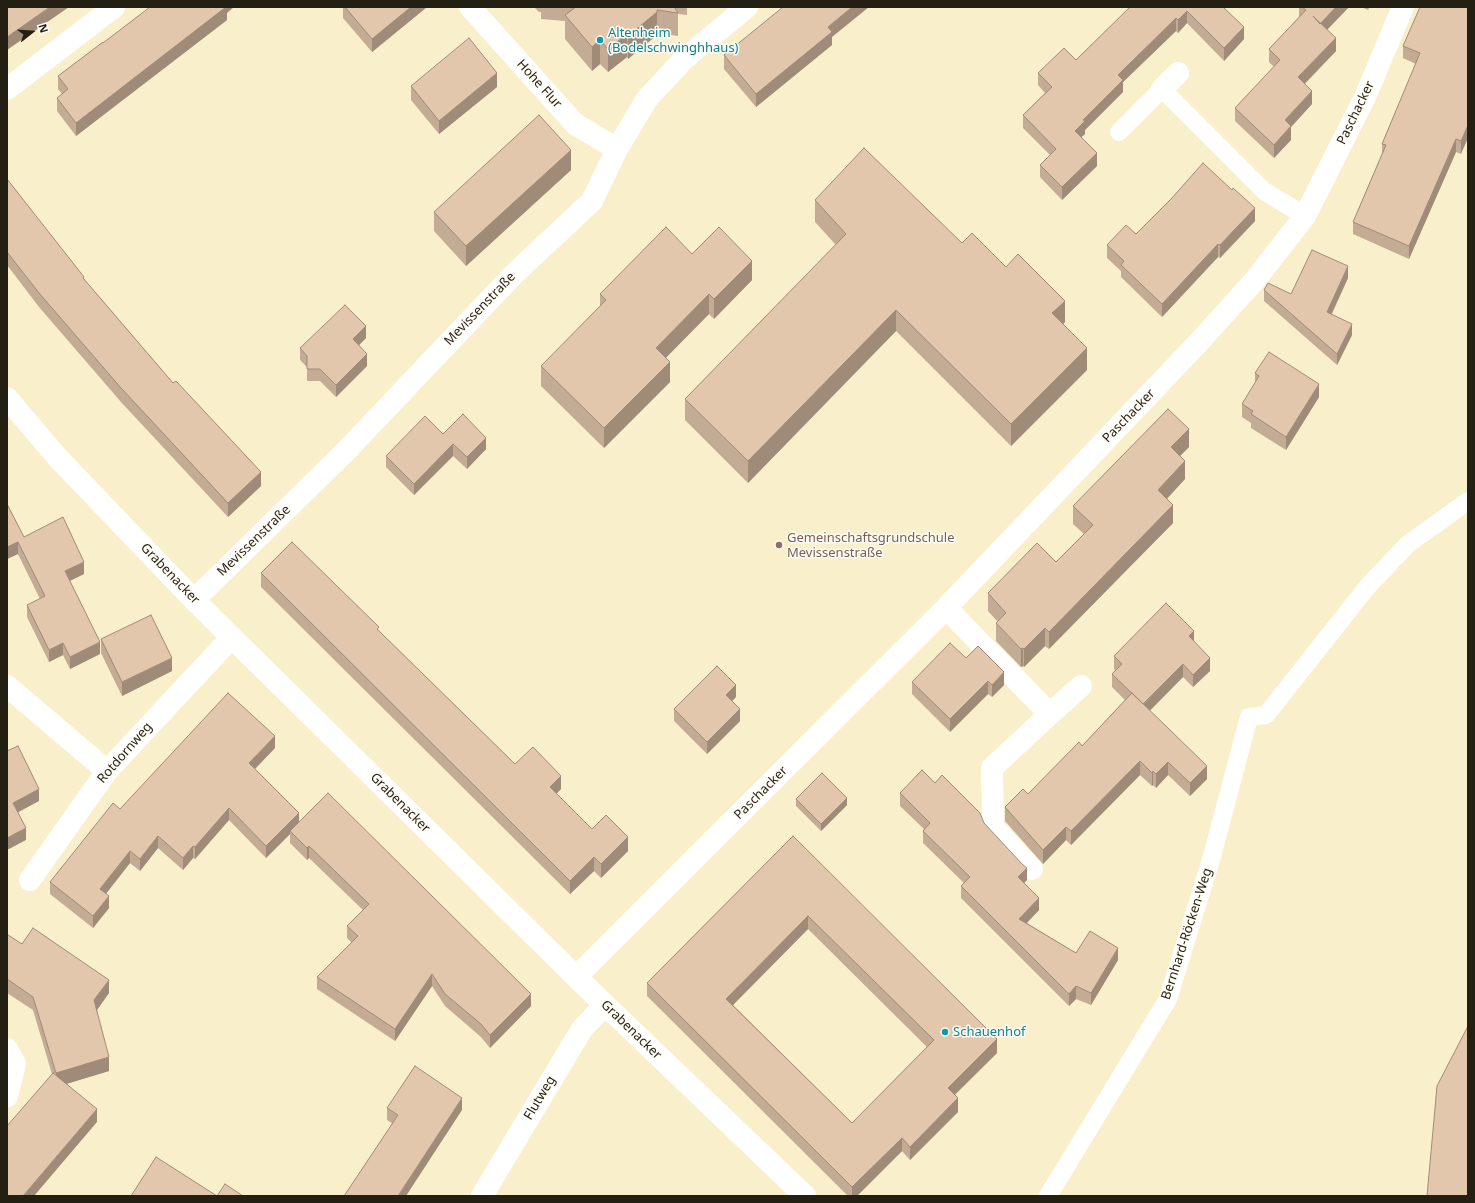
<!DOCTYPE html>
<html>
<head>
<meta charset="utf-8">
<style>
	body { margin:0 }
	#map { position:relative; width:1475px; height:1203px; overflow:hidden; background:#f9efcb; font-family:"Noto Sans",sans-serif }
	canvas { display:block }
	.frame { position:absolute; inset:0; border:8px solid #231f12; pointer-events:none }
	.north { position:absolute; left:12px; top:12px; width:40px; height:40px; -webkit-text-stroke:3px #fefcf5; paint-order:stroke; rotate:73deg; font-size:11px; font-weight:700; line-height:16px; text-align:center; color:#231f12 }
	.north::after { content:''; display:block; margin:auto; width:14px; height:18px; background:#231f12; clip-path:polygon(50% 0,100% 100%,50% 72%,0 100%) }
</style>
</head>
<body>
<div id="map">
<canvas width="1475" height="1203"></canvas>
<div class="frame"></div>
<div class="north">N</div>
</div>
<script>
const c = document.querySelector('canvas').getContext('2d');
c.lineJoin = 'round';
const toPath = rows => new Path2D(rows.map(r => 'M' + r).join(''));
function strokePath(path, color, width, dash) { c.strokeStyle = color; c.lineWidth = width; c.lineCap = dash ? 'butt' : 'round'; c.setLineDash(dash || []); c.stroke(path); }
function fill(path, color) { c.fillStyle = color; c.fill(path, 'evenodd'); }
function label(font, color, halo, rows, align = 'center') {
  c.font = font + ' "Noto Sans",sans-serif'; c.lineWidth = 3; c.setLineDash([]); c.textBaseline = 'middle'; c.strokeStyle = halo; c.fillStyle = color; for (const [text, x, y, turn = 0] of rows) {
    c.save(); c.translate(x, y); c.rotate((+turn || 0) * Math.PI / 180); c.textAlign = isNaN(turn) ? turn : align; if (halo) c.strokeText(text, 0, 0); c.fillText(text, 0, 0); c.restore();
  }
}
strokePath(toPath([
	[1119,132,1162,89,1264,191,1305,216],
	[1048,1196,1168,999,1211,860,1249,717,1266,715,1368,586,1408,544,1468,501]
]), '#fff', 18);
strokePath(toPath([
	[470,7,575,124,617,149],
	[7,89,114,7],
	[1162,89,1178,73],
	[7,398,58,458,194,600,576,977,805,1196],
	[194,600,346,451,514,274,592,201,617,149,647,99,684,59,747,7],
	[946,608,1050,714,992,768,993,827,1032,869],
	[7,686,107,771],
	[1050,714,1081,686],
	[30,880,107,771,232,637],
	[576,977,946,608,1199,342,1255,280,1305,216,1365,97,1403,7],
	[7,1049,15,1064,7,1096],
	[482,1196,582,1029,605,1005]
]), '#fff', 22);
fill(toPath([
	[343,7,427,7,372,52,343,18],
	[534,7,687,7,687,15,678,14,678,36,657,33,657,35,628,59,627,57,608,72,600,64,592,71,565,39,565,21,541,19,541,12,539,12],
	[1130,7,1223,7,1244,39,1224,61,1187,23,1178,33,1176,31,1123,82,1123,92,1085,130,1085,134,1081,137,1097,166,1062,200,1040,177,1040,165,1050,155,1023,128,1023,115,1045,93,1038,85,1038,73,1076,60],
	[1299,7,1349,7,1327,30,1336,51,1305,84,1312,104,1291,127,1291,140,1274,158,1235,121,1235,108,1274,67,1269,62,1269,49,1299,17],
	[1361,7,1370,7,1368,10],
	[1468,7,1461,154,1456,152,1409,259,1353,234,1353,222,1382,154,1382,144,1416,64,1403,58,1403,46],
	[227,13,227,20,76,136,57,111,57,98,62,94,58,89,58,76,103,43],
	[832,37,832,45,756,107,724,69,724,55],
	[411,86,497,87,439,134,411,100],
	[571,170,466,266,434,231,434,212],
	[7,179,84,279,261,486,228,517,121,402,39,307,7,265],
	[815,200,962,243,1006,267,1065,322,1063,324,1087,370,1011,446,896,331,748,483,685,420,685,399,836,245,815,222],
	[1255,221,1220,258,1218,257,1162,317,1121,277,1121,271,1107,258,1107,245,1136,234],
	[692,254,752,280,714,319,709,314,665,358,670,382,604,448,541,386,541,366,600,307,600,294],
	[1348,278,1332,314,1352,335,1337,365,1264,301,1264,290,1291,294],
	[366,338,359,345,367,366,336,397,320,381,307,381,307,367,300,360,300,348],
	[1255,373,1319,397,1286,450,1251,428,1251,423,1242,417,1242,404,1255,384],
	[443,434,486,449,467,469,453,456,414,495,386,467,386,456],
	[1189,447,1180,456,1185,479,1167,499,1173,523,1049,649,1045,646,1024,667,1023,666,1021,667,996,641,996,623,998,622,988,611,988,593,1056,562,1084,534,1073,524,1073,506],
	[7,504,24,537,84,574,70,581,100,654,70,669,63,655,49,662,27,617,27,605,40,599,18,554,7,559],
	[261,573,379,631,515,764,561,789,556,794,592,829,628,851,601,878,594,871,570,894,261,587],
	[101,639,172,671,122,696,101,653],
	[1194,641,1210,671,1193,687,1183,677,1150,711,1207,779,1190,796,1168,775,1156,788,1153,785,1152,786,1140,775,1071,845,1066,840,1043,864,1005,821,1005,807,1028,794,1082,746,1125,700,1112,687,1112,674,1115,670,1114,669,1114,656],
	[966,658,1004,685,992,697,988,694,950,732,912,694,912,682],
	[736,697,732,701,740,721,707,754,674,721,674,709],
	[275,748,255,769,299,823,531,1006,490,1048,481,1037,445,1006,432,986,395,1041,317,989,317,977,352,943,347,938,347,926,363,910,309,858,307,860,290,843,290,834,266,858,229,820,195,859,193,858,183,870,158,848,140,871,130,863,106,894,109,908,93,928,50,894,50,882,120,809],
	[935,783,984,823,1027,880,1024,883,1039,910,1027,923,1076,953,1118,960,1091,1005,1076,999,1069,1006,961,898,961,886,964,883,923,843,923,831,924,829,900,806,900,793],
	[796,799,847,805,821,831,796,806],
	[793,836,997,1053,955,1095,958,1112,910,1160,902,1151,857,1196,848,1196,647,996,647,983],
	[808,929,927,1047,852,1123,733,1005],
	[7,937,22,944,109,993,97,1010,109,1071,66,1084,97,1122,52,1074,33,1010,7,993],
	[387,1108,462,1110,393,1124,387,1120]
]), '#c3ab94');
fill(toPath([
	[50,7,69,7,7,50,7,37],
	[223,7,234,7,227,13,227,20,76,136,76,123],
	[411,7,427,7,372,52,372,39],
	[852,7,869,7,832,37,832,45,756,107,756,94,828,27],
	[1336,7,1349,7,1320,37,1320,24],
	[657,10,657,35,628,59,628,36],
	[1187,11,1187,23,1178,33,1178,20],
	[1176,18,1176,31,1123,82,1123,92,1085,130,1085,134,1075,143,1075,131,1118,75],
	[1244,27,1244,39,1224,61,1224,48],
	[627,34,627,57,608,72,608,49],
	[1336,38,1336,51,1298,90,1298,77],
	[600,40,600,64,592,71,592,47],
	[497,73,497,87,439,134,439,121],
	[1312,91,1312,104,1291,127,1291,140,1274,158,1274,145,1285,120],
	[1468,125,1468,138,1461,154,1461,141],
	[1456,139,1456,152,1409,259,1409,246],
	[571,150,571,170,466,266,466,246],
	[1097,153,1097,166,1062,200,1062,187],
	[1255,208,1255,221,1220,258,1220,245],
	[1218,244,1218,257,1162,317,1162,304],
	[752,261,752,280,714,319,714,299],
	[1348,266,1348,278,1327,323,1327,312],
	[709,294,709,314,656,368,656,348],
	[1065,301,1065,322,1052,335,1052,313],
	[896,310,896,331,748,483,748,461],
	[1352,324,1352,335,1337,365,1337,354],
	[366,326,366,338,353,351,353,339],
	[1087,348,1087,370,1011,446,1011,424],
	[367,354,367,366,336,397,336,385],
	[670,362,670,382,604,448,604,428],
	[1319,384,1319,397,1286,450,1286,437],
	[1189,429,1189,447,1171,465,1171,447],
	[486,438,486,449,467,469,467,457],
	[453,444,453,456,414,495,414,484],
	[1185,461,1185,479,1158,508,1158,490],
	[261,472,261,486,228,517,228,503],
	[1173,505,1173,523,1049,649,1049,632],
	[18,542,18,554,7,559,7,547],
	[84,562,84,574,65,583,65,571],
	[1045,628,1045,646,1024,667,1024,649],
	[1194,631,1194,644,1189,636],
	[100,642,100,654,70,669,70,657],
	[63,643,63,655,49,662,49,650],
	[1023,648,1023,666,1021,667,1021,649],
	[172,658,172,671,122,696,122,682],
	[1210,658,1210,671,1193,687,1193,675],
	[1183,664,1183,677,1143,717,1143,705],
	[1004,672,1004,685,992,697,992,685],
	[988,681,988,694,950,732,950,719],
	[736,685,736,697,726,707,726,695],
	[740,709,740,721,707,754,707,742],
	[275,736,275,748,249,775,249,763],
	[1140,761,1140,775,1071,845,1071,831],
	[1168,762,1168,775,1156,788,1156,774],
	[1207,766,1207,779,1190,796,1190,783],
	[1153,771,1153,785,1152,786,1152,773],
	[561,776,561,789,550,800,550,787],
	[39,789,39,801,13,815,13,803],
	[847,798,847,805,821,831,821,824],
	[229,808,229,820,195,859,195,847],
	[299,813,299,826,290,831,290,834,266,858,266,846],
	[1066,827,1066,840,1043,864,1043,850],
	[26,828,26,840,7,850,7,838],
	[158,836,158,848,140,871,140,859],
	[628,837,628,851,601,878,601,864],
	[193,846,193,858,183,870,183,858],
	[309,846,309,858,307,860,307,848],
	[130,851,130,863,100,901,100,889],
	[594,857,594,871,570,894,570,881],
	[1027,868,1027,880,1018,889,1018,877],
	[109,896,109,908,93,928,93,916],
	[1039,898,1039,910,1019,931,1019,919],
	[808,916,808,929,726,1012,726,999],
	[1118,948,1118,960,1091,1005,1091,993],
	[432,974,432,986,395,1041,395,1029],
	[109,980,109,993,94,1014,94,1000],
	[1076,986,1076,999,1069,1006,1069,994],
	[531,994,531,1006,490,1048,490,1035],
	[997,1039,997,1053,948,1101,948,1088],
	[109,1057,109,1071,56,1087,56,1073],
	[462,1098,462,1110,406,1196,398,1196],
	[958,1098,958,1112,910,1160,910,1147],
	[97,1109,97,1122,34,1196,23,1196],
	[902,1138,902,1151,857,1196,852,1196,852,1187]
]), '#9f8b78');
const building = toPath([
	[7,7,50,7,7,37,7,7],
	[150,7,226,7,76,123,57,98,68,89,58,76,103,42,103,43,150,7],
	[345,7,411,7,372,39,345,7],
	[576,7,674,7,678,13,657,10,657,12,628,36,627,34,608,49,600,40,592,47,565,15,576,7],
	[783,7,852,7,828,27,832,32,756,94,724,55,783,7],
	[1130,7,1223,7,1244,27,1224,48,1187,11,1178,20,1176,18,1118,75,1123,80,1083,120,1085,121,1075,131,1097,153,1062,187,1040,165,1056,149,1023,115,1052,87,1038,73,1064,48,1076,60,1130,7],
	[1302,7,1336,7,1320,24,1313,16,1336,38,1298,77,1312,91,1285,120,1291,126,1274,145,1235,108,1280,60,1269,49,1306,10,1302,7],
	[1420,7,1468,7,1468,125,1461,141,1456,139,1409,246,1353,222,1386,145,1382,144,1420,53,1403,46,1420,7],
	[469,38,497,73,439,121,411,86,469,38],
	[539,115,571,150,466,246,434,212,539,115],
	[864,148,962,243,972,233,1006,267,1018,254,1065,301,1052,313,1087,348,1011,424,896,310,748,461,685,399,846,234,815,200,864,148],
	[1203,163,1232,190,1233,188,1255,208,1220,245,1218,244,1162,304,1121,265,1124,261,1107,245,1126,225,1136,234,1171,199,1203,163],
	[7,179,84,277,83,278,173,383,176,381,261,472,228,503,121,388,39,293,7,252,7,179],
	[666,227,692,254,719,227,752,261,714,299,709,294,656,348,670,362,604,428,541,366,606,300,600,294,666,227],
	[1312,250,1348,266,1327,312,1352,324,1337,354,1264,290,1268,283,1291,294,1312,250],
	[345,305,366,326,353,339,367,354,336,385,320,369,307,369,307,356,300,348,345,305],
	[1269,352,1319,384,1286,437,1251,414,1253,411,1242,404,1259,376,1255,373,1269,352],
	[1168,409,1189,429,1171,447,1185,461,1158,490,1173,505,1049,632,1045,628,1024,649,1023,648,1021,649,996,623,1006,613,988,593,1037,543,1056,562,1093,525,1073,506,1168,409],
	[463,414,486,438,467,457,453,444,414,484,386,456,425,416,443,434,463,414],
	[7,504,24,537,63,517,84,562,65,571,100,642,70,657,63,643,49,650,27,605,45,596,18,542,7,547,7,504],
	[292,542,379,627,377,629,515,764,533,747,561,776,550,787,592,829,606,815,628,837,601,864,594,857,570,881,261,573,292,542],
	[1166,603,1194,631,1189,636,1210,658,1193,675,1183,664,1143,704,1112,674,1122,664,1114,656,1166,603],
	[151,615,172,658,122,682,101,639,151,615],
	[950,643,966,658,978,646,1004,672,992,685,988,681,950,719,912,682,950,643],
	[717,666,736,685,726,695,740,709,707,742,674,709,717,666],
	[228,693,275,736,249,763,299,813,266,846,229,808,195,847,193,846,183,858,158,836,140,859,130,851,100,889,109,896,93,916,50,882,113,803,120,809,228,693],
	[1132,693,1207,766,1190,783,1168,762,1156,774,1153,771,1152,773,1140,761,1071,831,1066,827,1043,850,1005,807,1023,789,1028,794,1079,742,1082,746,1132,693],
	[18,746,39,789,13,803,26,828,7,838,7,751,18,746],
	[922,770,935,783,942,775,980,813,984,823,1023,865,1027,868,1018,877,1039,898,1019,919,1076,953,1090,931,1118,948,1091,993,1076,986,1069,994,961,886,970,877,923,831,930,823,900,793,922,770],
	[822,773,847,798,821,824,796,799,822,773],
	[328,793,531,994,490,1035,481,1024,445,994,432,974,395,1029,317,977,358,936,347,926,369,904,309,846,307,848,290,831,328,793],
	[793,836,997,1039,948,1088,958,1098,910,1147,902,1138,852,1187,647,983,793,836],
	[808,916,934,1040,852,1123,726,999,808,916],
	[33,928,109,980,94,1000,109,1057,56,1073,33,997,7,979,7,937,8,935,22,944,33,928],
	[1468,1026,1468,1196,1427,1196,1437,1086,1468,1026],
	[415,1066,462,1098,398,1196,344,1196,398,1115,387,1108,415,1066],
	[53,1073,97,1109,23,1196,7,1196,7,1126,53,1073],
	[156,1157,217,1196,131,1196,156,1157],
	[225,1184,243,1196,217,1196,225,1184]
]);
fill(building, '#e3c7ac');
strokePath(building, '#9f8b78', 1);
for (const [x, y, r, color] of [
	[600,40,4,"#0f9aa8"],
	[779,545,4,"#8d6e63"],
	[945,1032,4,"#0f9aa8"]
]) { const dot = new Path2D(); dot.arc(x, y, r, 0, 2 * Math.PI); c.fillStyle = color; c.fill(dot); strokePath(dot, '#fefcf5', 1.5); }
label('13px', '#0d838f', '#fefcf5', [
	["Altenheim",608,33],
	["(Bodelschwinghhaus)",608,48],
	["Schauenhof",953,1032]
], 'left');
label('13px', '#231f12', '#fefcf5', [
	["Hohe Flur",539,84,48],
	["Paschacker",1356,113,-64],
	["Mevissenstraße",480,309,-46],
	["Paschacker",1129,416,-46],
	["Mevissenstraße",254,541,-44],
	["Grabenacker",170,574,46],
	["Rotdornweg",125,753,-49],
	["Paschacker",761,793,-45],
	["Grabenacker",400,803,45],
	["Bernhard-Röcken-Weg",1187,934,-72],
	["Grabenacker",631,1030,44],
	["Flutweg",540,1098,-59]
]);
label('13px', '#785e54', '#fefcf5', [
	["Gemeinschaftsgrundschule",787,538],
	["Mevissenstraße",787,553]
], 'left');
</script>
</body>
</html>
